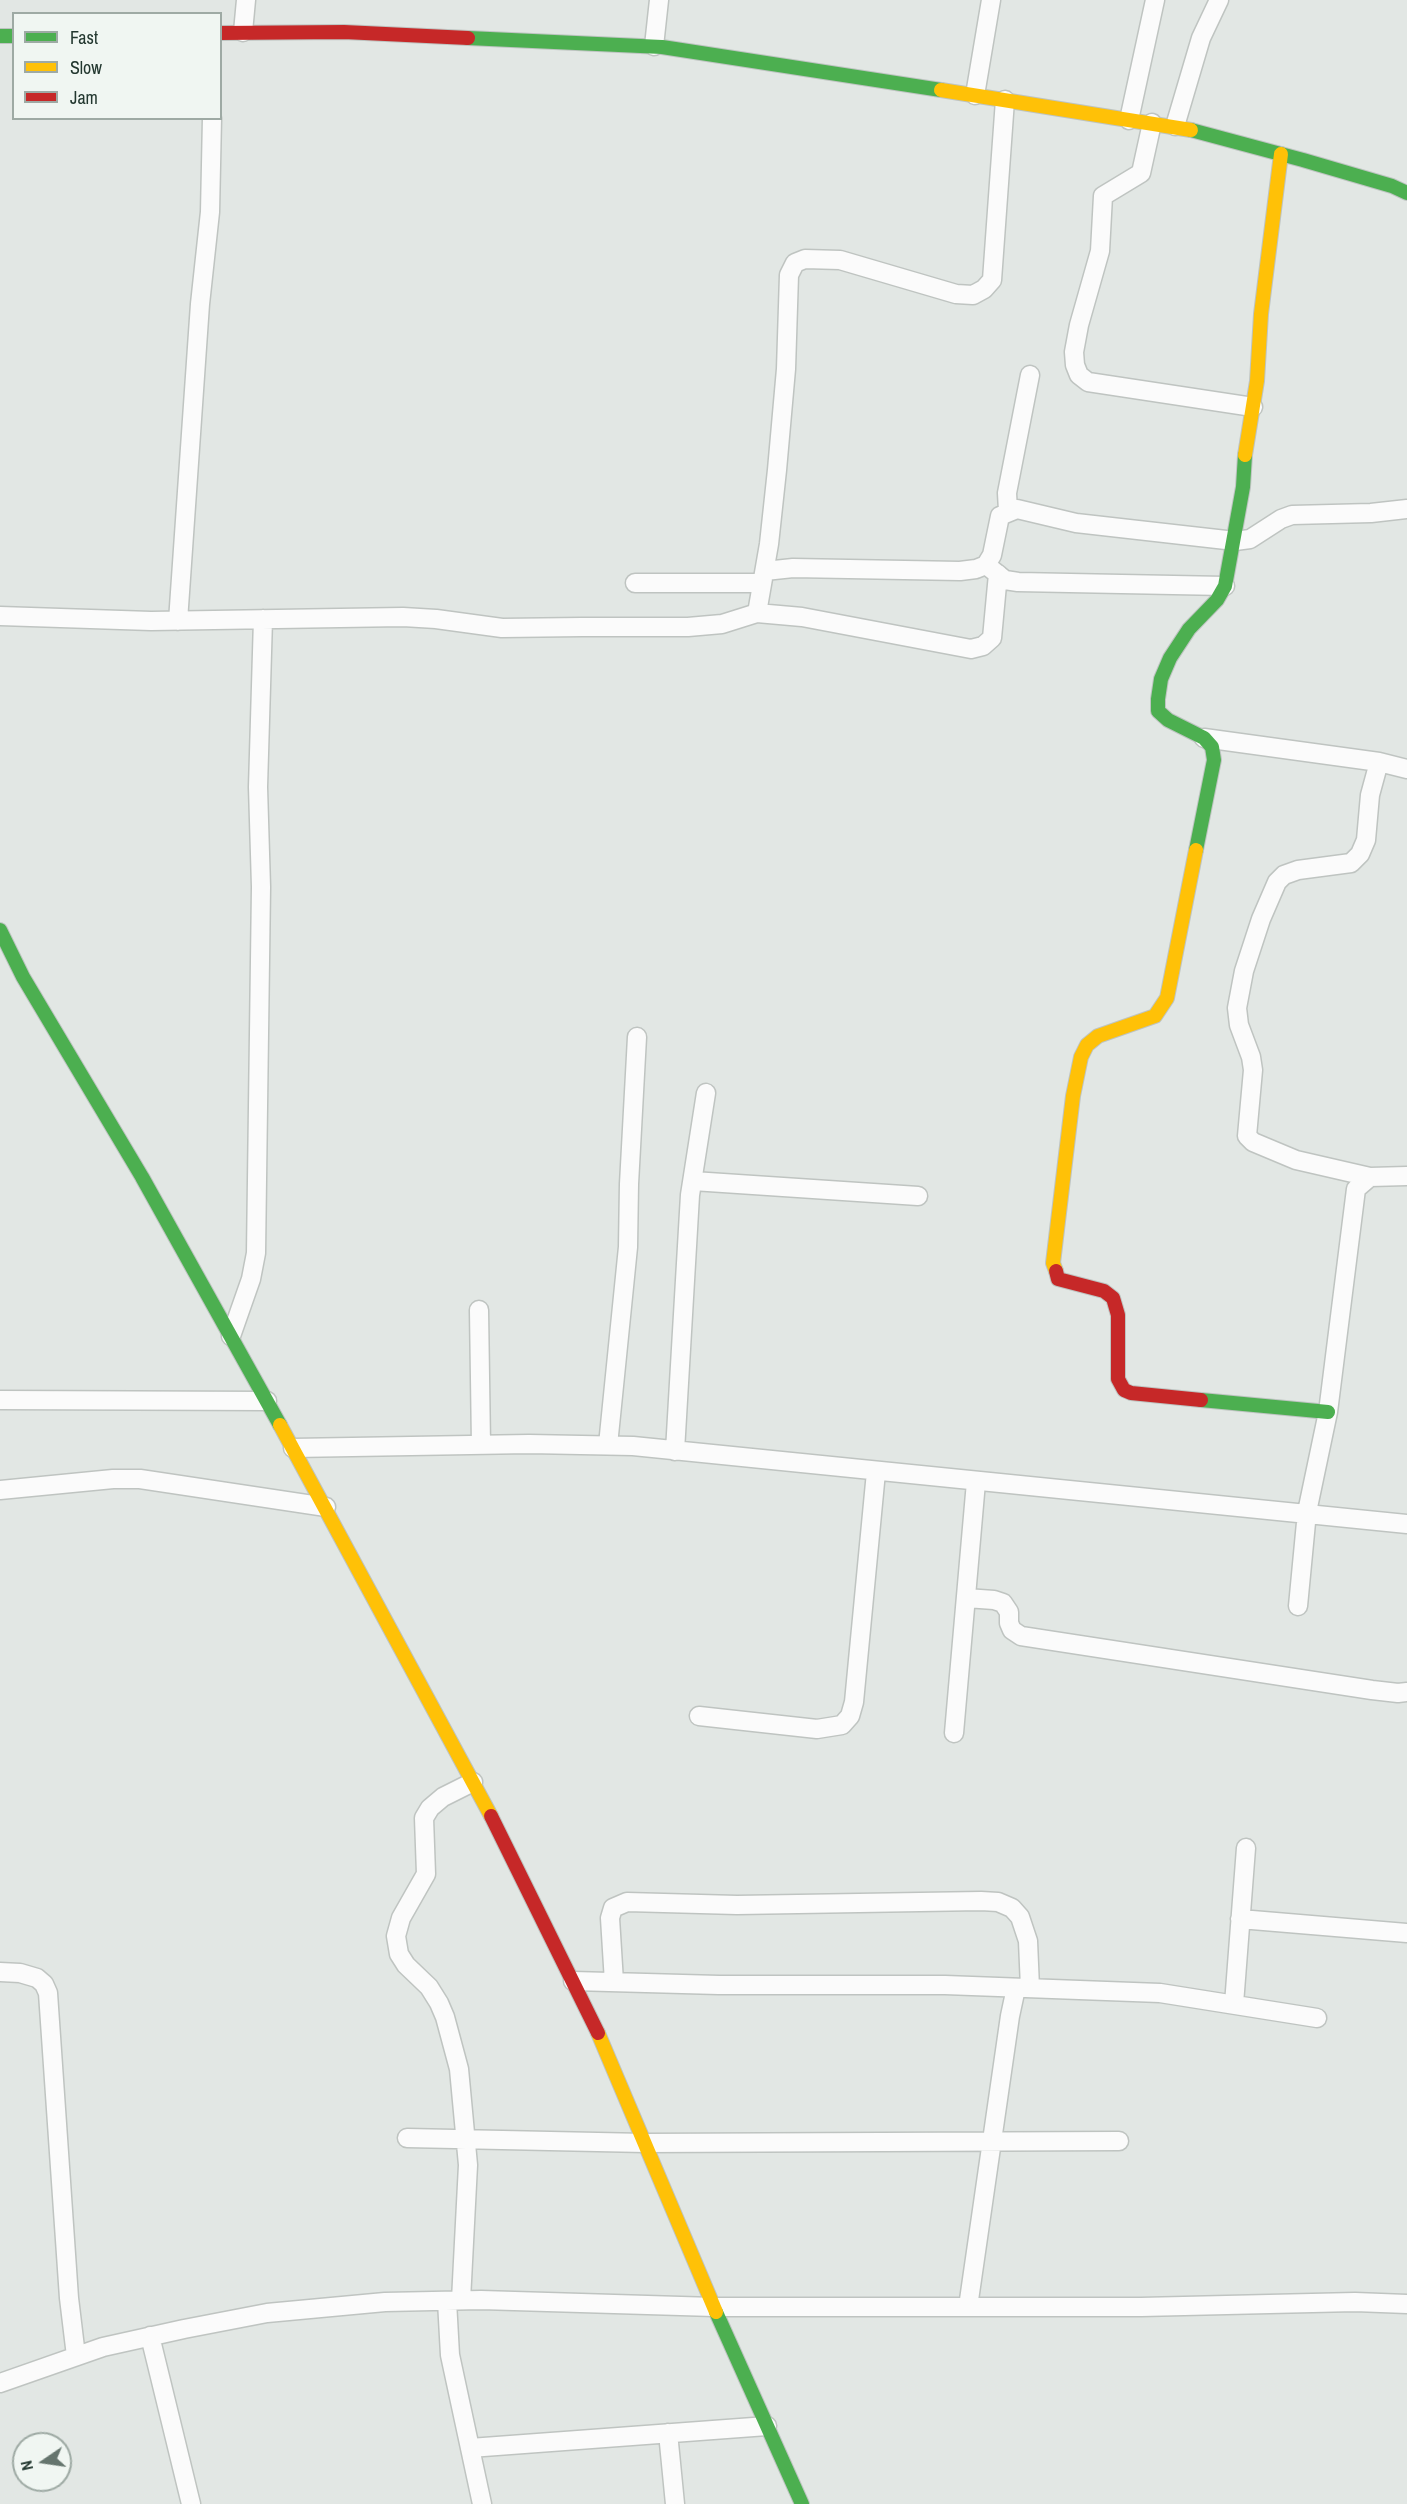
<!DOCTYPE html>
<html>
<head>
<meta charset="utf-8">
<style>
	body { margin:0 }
	#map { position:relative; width:1407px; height:2504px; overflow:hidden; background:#e2e7e4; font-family:"Archivo Narrow",sans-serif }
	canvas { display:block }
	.legend { position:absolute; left:12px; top:12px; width:210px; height:108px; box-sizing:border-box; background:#f0f6f2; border:2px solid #9eaaa4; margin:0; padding:8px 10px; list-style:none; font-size:18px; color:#22372f }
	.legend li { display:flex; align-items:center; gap:12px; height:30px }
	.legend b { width:30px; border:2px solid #9eaaa4 }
	.north { position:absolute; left:12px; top:2432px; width:60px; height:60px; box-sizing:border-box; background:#f0f6f2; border:2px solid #9eaaa4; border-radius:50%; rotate:257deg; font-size:16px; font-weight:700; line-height:24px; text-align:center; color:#22372f }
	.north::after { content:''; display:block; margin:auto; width:21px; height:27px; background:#65756e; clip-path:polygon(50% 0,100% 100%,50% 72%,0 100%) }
</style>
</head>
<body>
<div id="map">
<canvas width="1407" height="2504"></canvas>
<ul class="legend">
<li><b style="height:8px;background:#4caf50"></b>Fast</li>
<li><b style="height:8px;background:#ffc107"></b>Slow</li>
<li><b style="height:8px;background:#c62828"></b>Jam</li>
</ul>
<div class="north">N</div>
</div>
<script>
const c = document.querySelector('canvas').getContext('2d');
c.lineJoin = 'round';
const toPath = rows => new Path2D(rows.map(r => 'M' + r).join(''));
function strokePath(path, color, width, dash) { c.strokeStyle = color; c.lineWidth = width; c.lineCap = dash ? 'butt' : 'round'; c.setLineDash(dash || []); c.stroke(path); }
const street = toPath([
	[243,32,246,0],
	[654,46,659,0],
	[975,95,991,0],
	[1129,120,1155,0],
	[1152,123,1141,173,1103,196,1100,251,1079,325,1074,352,1075,365,1079,375,1088,382,1253,407],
	[1175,126,1201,38,1219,0],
	[1008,511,1007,493,1030,375],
	[990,568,1005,580,1018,582,1225,586],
	[765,571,793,568,960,571,976,569,986,565,992,555,1000,516,1017,509,1076,523,1235,541,1250,539,1281,519,1292,515,1371,513,1407,509],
	[635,583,762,583],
	[757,613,769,544,777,470,786,369,789,275,795,263,805,259,840,260,956,294,973,295,984,289,992,280,1005,100],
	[0,616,151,621,403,617,436,619,502,628,582,627,688,627,722,624,757,613,802,617,971,649,983,646,992,638,998,574],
	[178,621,200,304,210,212,212,118],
	[1204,738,1379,762,1407,769],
	[1370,1177,1296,1160,1253,1142,1247,1136,1253,1070,1251,1057,1239,1025,1237,1008,1244,971,1261,919,1277,882,1284,875,1298,870,1351,863,1360,854,1366,840,1370,795,1379,762],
	[693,1181,918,1196],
	[479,1310,481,1445],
	[231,1336,251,1279,256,1253,261,887,258,787,263,619],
	[0,1400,267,1401],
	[608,1445,628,1247,629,1184,637,1037],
	[293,1448,529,1444,633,1446,1407,1524],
	[675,1451,690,1195,706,1093],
	[0,1490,113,1479,140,1479,326,1507],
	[966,1598,994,1600,1003,1603,1009,1612,1009,1623,1012,1630,1021,1636,1372,1690,1398,1693,1407,1692],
	[1298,1606,1307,1512,1328,1412,1356,1189,1370,1177,1407,1176],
	[699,1716,817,1729,842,1725,850,1716,854,1702,876,1472],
	[954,1733,976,1482],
	[1240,1919,1407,1933],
	[0,1972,20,1973,37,1978,44,1984,48,1993,69,2298,76,2356],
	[573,1981,719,1985,945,1985,1160,1993,1317,2018],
	[614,1982,610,1918,613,1908,627,1902,737,1905,981,1901,998,1902,1012,1908,1020,1917,1028,1941,1030,1988],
	[1234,2004,1246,1848],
	[407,2138,645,2143,1119,2141],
	[461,2300,468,2165,459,2069,445,2017,439,2003,429,1987,406,1965,399,1954,396,1936,401,1918,426,1874,424,1818,430,1808,443,1797,473,1782],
	[447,2301,450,2355,482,2504],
	[968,2307,1010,2016,1016,1988],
	[150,2336,191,2504],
	[0,2383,103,2347,184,2329,267,2313,385,2302,481,2300,714,2307,1141,2307,1355,2302,1407,2304],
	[668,2433,675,2504],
	[470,2448,767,2426]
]);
const fast = toPath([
	[0,36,14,36],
	[468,38,662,47,941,90],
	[1191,130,1303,160,1392,186,1407,193],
	[1196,850,1214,760,1212,747,1204,738,1168,720,1158,711,1158,699,1161,679,1170,658,1189,629,1217,600,1225,586,1243,487,1245,455],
	[0,930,23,977,142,1177,280,1425],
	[1201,1400,1328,1412],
	[716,2312,802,2504]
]);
const slow = toPath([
	[941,90,1191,130],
	[1245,455,1257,381,1261,314,1281,154],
	[1056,1271,1053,1263,1073,1096,1081,1057,1087,1045,1098,1036,1155,1016,1167,998,1196,850],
	[280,1425,491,1816],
	[598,2033,716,2312]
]);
const jam = toPath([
	[220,33,344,32,468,38],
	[1056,1271,1058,1279,1104,1291,1113,1298,1118,1315,1118,1379,1124,1390,1131,1393,1201,1400],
	[491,1816,598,2033]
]);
strokePath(street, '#bfc4c1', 21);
strokePath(fast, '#bec4c1', 16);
strokePath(slow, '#bec4c1', 16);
strokePath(jam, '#bec4c1', 16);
strokePath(street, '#fbfbfb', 18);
strokePath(fast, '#4caf50', 14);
strokePath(slow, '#ffc107', 14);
strokePath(jam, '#c62828', 14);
</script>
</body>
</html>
